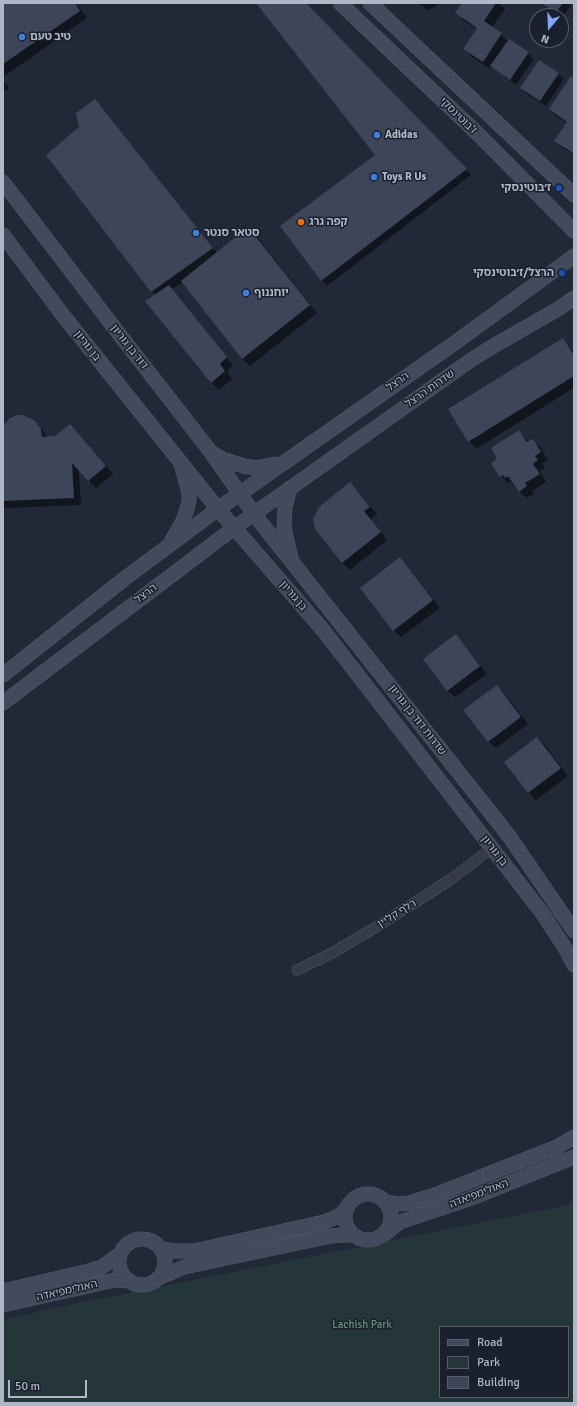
<!DOCTYPE html>
<html>
<head>
<meta charset="utf-8">
<style>
	body { margin:0 }
	#map { position:relative; width:577px; height:1406px; overflow:hidden; background:#212938; font-family:Signika,sans-serif }
	canvas { display:block }
	.frame { position:absolute; inset:0; border:4px solid #afb6c5; pointer-events:none }
	.legend { position:absolute; left:439px; top:1326px; width:130px; height:72px; box-sizing:border-box; background:#1a202d; border:1px solid #565c6a; margin:0; padding:5px 7px; list-style:none; font-size:12px; color:#afb6c5 }
	.legend li { display:flex; align-items:center; gap:8px; height:20px }
	.legend b { width:20px; border:1px solid #565c6a }
	.north { position:absolute; left:529px; top:8px; width:40px; height:40px; box-sizing:border-box; background:#1a202d; border:1px solid #565c6a; border-radius:50%; rotate:199deg; font-size:11px; font-weight:700; line-height:16px; text-align:center; color:#afb6c5 }
	.north::after { content:''; display:block; margin:auto; width:14px; height:18px; background:#84a5f5; clip-path:polygon(50% 0,100% 100%,50% 72%,0 100%) }
	.scale { position:absolute; left:8px; top:1380px; width:79px; height:18px; box-sizing:border-box; border:2px solid #afb6c5; border-top:0; padding-left:5px; font-size:12px; line-height:14px; white-space:nowrap; color:#afb6c5; -webkit-text-stroke:3px #1a202d; paint-order:stroke }
</style>
</head>
<body>
<div id="map">
<canvas width="577" height="1406"></canvas>
<div class="frame"></div>
<ul class="legend">
<li><b style="height:5px;background:#434a5b"></b>Road</li>
<li><b style="height:11px;background:#24363a"></b>Park</li>
<li><b style="height:11px;background:#3d4658"></b>Building</li>
</ul>
<div class="north">N</div>
<div class="scale">50 m</div>
</div>
<script>
const c = document.querySelector('canvas').getContext('2d');
c.lineJoin = 'round';
function fill(path, color) { c.fillStyle = color; c.fill(path, 'evenodd'); }
const toPath = rows => new Path2D(rows.map(r => 'M' + r).join(''));
function strokePath(path, color, width, dash) { c.strokeStyle = color; c.lineWidth = width; c.lineCap = dash ? 'butt' : 'round'; c.setLineDash(dash || []); c.stroke(path); }
function label(font, color, halo, rows, align = 'center') {
  c.font = font + ' Signika,"Noto Sans Hebrew",sans-serif'; c.lineWidth = 3; c.setLineDash([]); c.textBaseline = 'middle'; c.strokeStyle = halo; c.fillStyle = color; for (const [text, x, y, turn = 0] of rows) {
    c.save(); c.translate(x, y); c.rotate((+turn || 0) * Math.PI / 180); c.textAlign = isNaN(turn) ? turn : align; if (halo) c.strokeText(text, 0, 0); c.fillText(text, 0, 0); c.restore();
  }
}
fill(toPath([
	[574,1202,574,1403,3,1403,3,1320,59,1307,568,1205],
	[440,1327,568,1327,568,1397,440,1397]
]), '#24363a');
fill(toPath([
	[3,3,76,3,87,18,3,77],
	[258,3,305,3,471,175,327,286,322,280,377,156],
	[412,3,441,3,427,11,422,5],
	[464,3,499,3,505,9,492,27,501,34,508,41,509,40,528,53,534,59,516,85,492,67,490,69,471,56,464,48,477,29,464,21,457,13],
	[540,3,572,3,562,18,561,16,559,16],
	[558,74,564,79,546,106,527,94,521,88],
	[3,80,9,88,3,92],
	[574,80,574,155,563,148,555,141,567,123,557,117,550,109],
	[95,100,102,108,217,253,248,229,256,236,317,313,250,366,243,359,183,282,172,289,233,365,227,372,232,379,219,390,212,383,147,301,156,295,152,291,80,127],
	[563,339,574,352,574,388,476,449,469,441],
	[35,422,43,430,48,438,77,433,113,474,96,488,79,470,81,505,3,508,3,428],
	[519,431,529,442,532,440,540,447,548,460,542,463,545,468,540,471,546,482,532,491,534,494,527,498,519,491,515,484,513,485,511,482,508,483,501,476,499,459],
	[350,483,377,514,371,519,387,540,350,570,342,562],
	[399,558,407,566,440,608,401,637,394,630],
	[456,635,463,643,487,674,455,697,447,690],
	[497,686,504,693,528,724,496,748,488,741],
	[537,738,545,745,568,776,536,800,529,793,505,762]
]), '#0007');
fill(toPath([
	[3,3,75,3,80,11,3,64],
	[256,3,306,3,467,169,321,281,280,226,375,155],
	[462,3,496,3,484,21,502,33,483,62,463,49,477,28,455,13],
	[541,3,563,3,556,13],
	[509,39,529,52,510,80,490,66],
	[539,60,559,73,540,101,520,88],
	[571,76,574,78,574,151,573,153,554,141,567,122,549,109],
	[95,99,213,248,151,292,46,155,79,127,76,113],
	[248,227,310,305,242,359,181,281],
	[169,285,227,357,220,364,225,371,211,383,145,301],
	[563,338,574,355,574,376,468,442,448,409],
	[16,415,23,415,35,421,41,429,42,437,55,436,70,424,106,466,88,481,72,463,74,498,3,501,3,426,9,419],
	[519,430,527,442,533,439,541,452,535,456,538,460,533,464,540,474,525,483,527,486,519,492,508,476,505,478,503,475,500,477,491,463,497,459,491,448],
	[350,482,370,507,364,511,381,532,342,563,315,529,313,519,319,507],
	[400,557,433,600,393,631,360,588],
	[456,634,480,666,447,691,423,659],
	[497,685,521,717,488,742,463,710],
	[537,737,561,768,528,793,504,762]
]), '#3d4658');
const street = toPath([
	[297,970,332,953,378,926,450,880,492,848]
]);
const secondary = toPath([
	[340,3,479,135,574,231],
	[370,3,574,195],
	[3,182,116,330,210,451,254,514,509,836,574,931],
	[3,235,62,314,218,509,323,630,543,914,565,948,574,965],
	[212,453,222,459,244,466,256,468,276,464],
	[290,488,285,507,284,528,291,558],
	[172,540,183,521,187,509,189,501,189,493,182,467],
	[3,675,124,579,218,509,456,342,574,256],
	[3,703,234,528,471,360,490,348,558,309,574,298],
	'345 1217a23 23 0 1 1 46 0a23 23 0 1 1-46 0Z',
	[385,1202,398,1204,409,1203,435,1195,557,1147,574,1137],
	[385,1234,400,1222,469,1199,574,1157],
	'119 1262a23 23 0 1 1 46 0a23 23 0 1 1-46 0Z',
	[161,1249,174,1251,194,1251,324,1222,339,1216,346,1209],
	[159,1278,184,1267,331,1236,341,1235,353,1235],
	[3,1291,89,1271,102,1267,121,1253],
	[3,1305,115,1280,130,1281]
]);
strokePath(street, '#525966', 11);
strokePath(secondary, '#525966', 15);
strokePath(street, '#353b48', 10);
strokePath(secondary, '#434a5b', 14);
for (const [x, y, r, color] of [
	[22,37,4,"#3f7fe0"],
	[377,135,4,"#3f7fe0"],
	[374,177,4,"#3f7fe0"],
	[559,188,4,"#1a4fb4"],
	[301,222,4,"#e8710a"],
	[196,233,4,"#3f7fe0"],
	[562,273,4,"#1a4fb4"],
	[246,293,4,"#3f7fe0"]
]) { const dot = new Path2D(); dot.arc(x, y, r, 0, 2 * Math.PI); c.fillStyle = color; c.fill(dot); strokePath(dot, '#1a202d', 1.5); }
label('bold 11px', '#afb6c5', '#1a202d', [
	["טיב טעם",30,37],
	["Adidas",385,135],
	["Toys R Us",382,177],
	["ז׳בוטינסקי",551,188,"right"],
	["קפה גרג",309,222],
	["סטאר סנטר",204,233],
	["הרצל/ז׳בוטינסקי",554,273,"right"],
	["יוחננוף",254,293]
], 'left');
label('11px', '#afb6c5', '#1a202d', [
	["ז'בוטינסקי",458,116,44],
	["בן גוריון",87,346,52],
	["דוד בן גוריון",129,347,52],
	["הרצל",398,382,-35],
	["שדרות הרצל",430,389,-35],
	["הרצל",146,594,-37],
	["בן גוריון",293,596,49],
	["שדרות דוד בן גוריון",417,720,52],
	["בן גוריון",494,851,52],
	["רלף קליין",397,914,-32],
	["האולימפיאדה",479,1194,-21],
	["האולימפיאדה",67,1291,-13]
]);
label('11px', '#679576', '#1a202d', [
	["Lachish Park",362,1325]
]);
</script>
</body>
</html>
